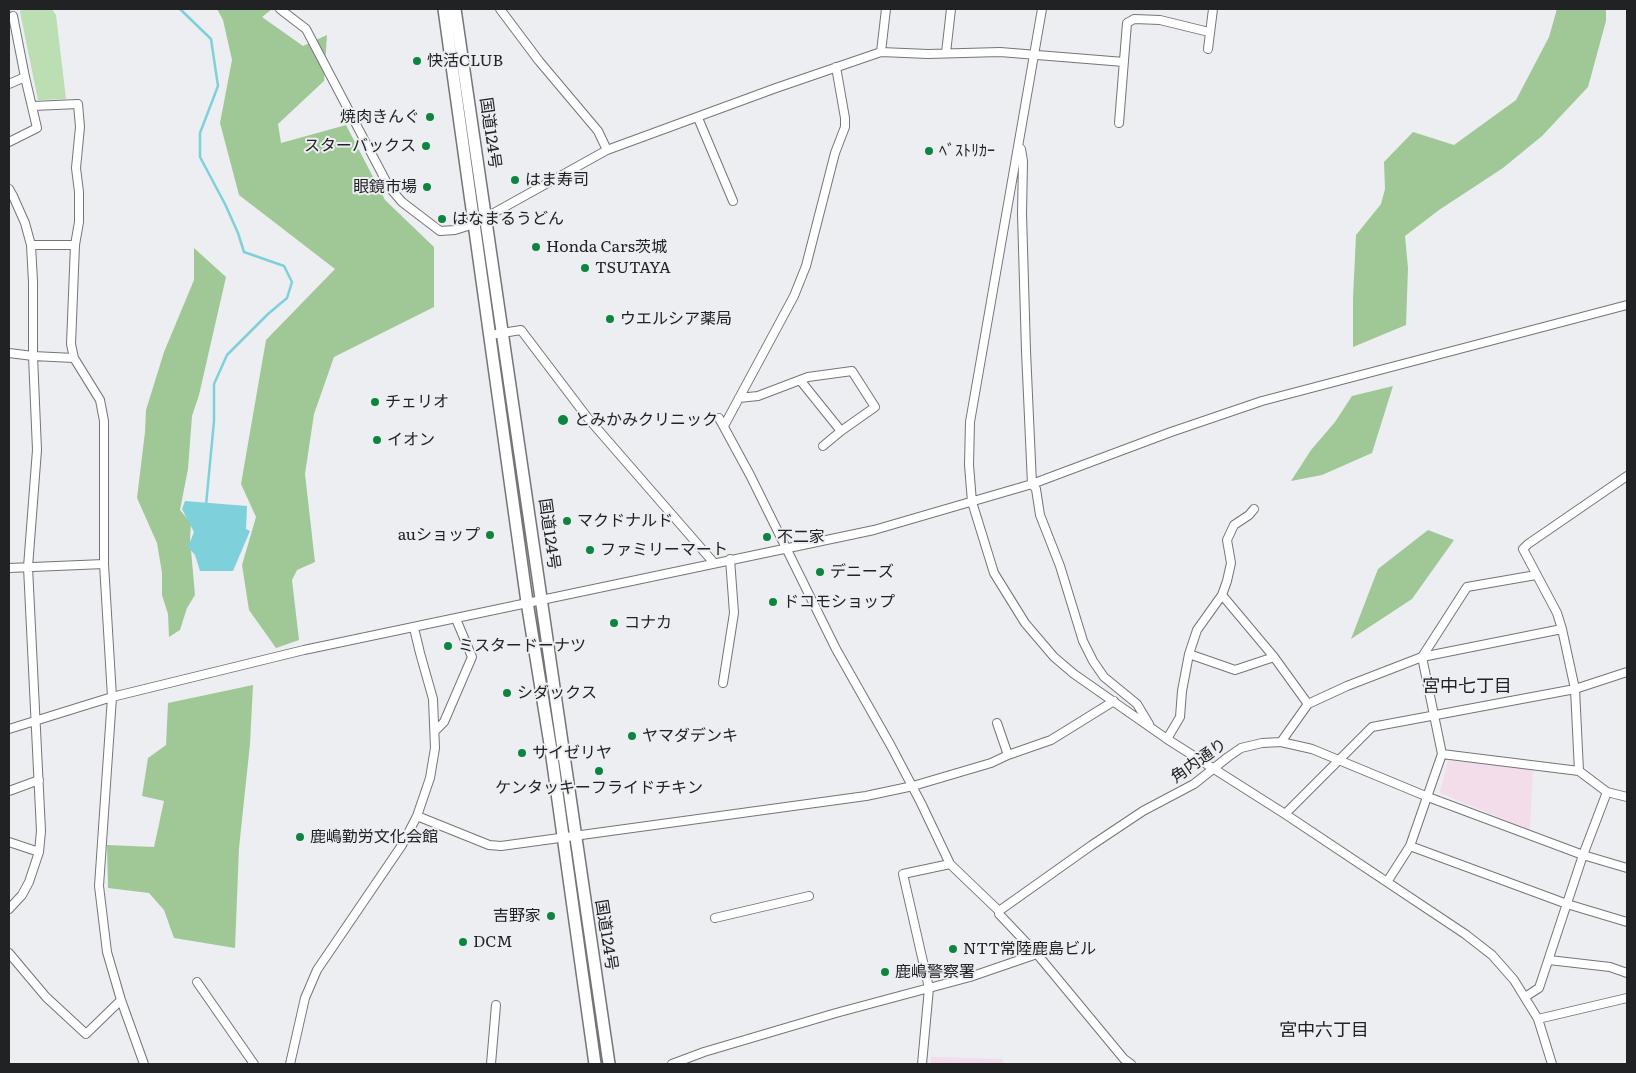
<!DOCTYPE html>
<html>
<head>
<meta charset="utf-8">
<style>
	body { margin:0 }
	#map { position:relative; width:1636px; height:1073px; overflow:hidden; background:#eceef2; font-family:Literata,serif }
	canvas { display:block }
	.frame { position:absolute; inset:0; border:10px solid #212224; pointer-events:none }
</style>
</head>
<body>
<div id="map">
<canvas width="1636" height="1073"></canvas>
<div class="frame"></div>
</div>
<script>
const c = document.querySelector('canvas').getContext('2d');
c.lineJoin = 'round';
function fill(path, color) { c.fillStyle = color; c.fill(path, 'evenodd'); }
const toPath = rows => new Path2D(rows.map(r => 'M' + r).join(''));
function strokePath(path, color, width, dash) { c.strokeStyle = color; c.lineWidth = width; c.lineCap = dash ? 'butt' : 'round'; c.setLineDash(dash || []); c.stroke(path); }
function label(font, color, halo, rows, align = 'center') {
  c.font = font + ' Literata,"Noto Sans JP",serif'; c.lineWidth = 4; c.setLineDash([]); c.textBaseline = 'middle'; c.strokeStyle = halo; c.fillStyle = color; for (const [text, x, y, turn = 0] of rows) {
    c.save(); c.translate(x, y); c.rotate((+turn || 0) * Math.PI / 180); c.textAlign = isNaN(turn) ? turn : align; if (halo) c.strokeText(text, 0, 0); c.fillText(text, 0, 0); c.restore();
  }
}
fill(toPath([
	[1448,760,1533,769,1530,830,1440,793],
	[931,1057,1003,1059,1003,1064,931,1064]
]), '#f3ddeb');
fill(toPath([
	[21,9,52,9,56,15,66,99,38,100,20,12]
]), '#bbdeb3');
fill(toPath([
	[217,9,272,9,262,17,303,46,327,35,324,81,278,124,281,143,346,125,385,200,434,247,434,307,334,357,314,414,305,474,315,562,297,570,292,580,299,640,276,648,249,610,242,565,256,517,241,484,266,340,335,269,239,195,220,123,232,60,223,20],
	[1557,9,1606,9,1606,21,1588,87,1542,136,1503,168,1439,210,1405,236,1408,268,1406,325,1353,347,1353,298,1356,235,1381,204,1385,189,1384,162,1413,132,1454,145,1516,100,1549,37],
	[194,248,226,277,199,395,192,416,188,469,180,510,191,523,190,539,195,595,187,608,180,630,169,637,168,614,162,595,162,573,157,543,137,498,145,432,146,410,164,352,194,280],
	[1393,386,1372,453,1322,475,1291,481,1311,450,1335,422,1352,396],
	[1428,530,1454,540,1412,599,1351,639,1378,569],
	[253,685,250,744,239,848,235,948,174,938,164,910,149,893,108,888,107,845,154,847,164,801,142,796,148,758,166,745,168,703]
]), '#a0c896');
fill(toPath([
	[185,501,247,506,246,529,250,531,233,571,200,571,195,555,188,547,194,532,182,509]
]), '#7ed0db');
strokePath(toPath([
	[180,9,211,39,218,86,200,133,200,157,225,204,238,233,244,252,284,266,292,282,287,298,268,314,227,355,214,384,214,421,206,505]
]), '#7ed0db', 2.5);
const minor = toPath([
	[280,9,306,29,389,187,402,202,440,231,455,230,474,224,607,150,776,88,881,52,928,54,1000,52,1124,62],
	[500,9,539,61,598,131,607,150],
	[1042,9,970,422,969,465,972,502,994,573,1025,623,1054,657,1074,674,1167,739,1285,814,1465,934,1492,955,1514,980,1538,1019,1552,1064],
	[9,18,13,16,25,77,37,128,9,142],
	[1208,49,1213,9],
	[881,52,886,9],
	[946,53,951,9],
	[9,84,25,77],
	[33,106,78,104,80,127,76,168,79,192,79,222,75,245,71,344,74,358,100,400,104,421,104,564,112,697,99,886,107,952,121,1000,144,1064],
	[698,118,733,201],
	[1119,123,1127,23,1134,19,1160,20,1209,32],
	[1021,149,1023,161,1022,214,1026,351,1032,484,1036,489,1040,515,1060,566,1083,641,1093,661,1104,677,1137,704,1149,724],
	[9,189,13,196,25,223,31,245,33,282,33,356,37,450,28,567,41,831,39,852,29,882,22,895,9,909],
	[31,245,75,245],
	[490,335,521,330,587,417,714,563],
	[9,353,33,356,74,358],
	[800,380,841,431,823,446],
	[739,398,758,396,808,377,852,371,875,407,841,431],
	[719,418,750,475,836,649,891,746,921,803,950,864,999,911],
	[724,426,794,296,806,266,835,153,845,127,845,118,836,67],
	[1627,476,1528,544,1523,549,1557,613,1562,629,1575,689,1579,771,1607,792,1627,797],
	[9,568,104,564],
	[1222,595,1274,657,1308,704],
	[1189,654,1235,670,1274,657],
	[723,683,734,613,730,559],
	[9,729,112,697,304,650,874,530,1032,484,1171,432,1262,401,1627,305],
	[435,731,444,722,472,657,456,619],
	[1167,739,1180,717,1182,691,1189,654,1197,630,1222,595,1227,581,1231,563,1227,540,1234,525,1249,515,1254,509],
	[1281,742,1308,704,1347,686,1422,657,1562,629],
	[1442,754,1579,771],
	[1008,755,1051,740,1114,701],
	[9,791,39,780],
	[1285,814,1372,727,1575,689,1627,672],
	[417,816,489,845,501,846,866,796,913,786,991,763,1008,755,997,723],
	[9,842,39,852],
	[1410,846,1567,904,1627,922],
	[1387,882,1410,846,1442,754,1422,657,1467,587,1536,575],
	[715,918,809,896],
	[9,953,46,997,86,1034,121,1000],
	[1037,954,1124,1059,1131,1064],
	[1549,960,1610,967,1627,973],
	[197,982,254,1064],
	[1525,997,1539,988,1583,855,1607,792],
	[1538,1019,1627,998],
	[290,1064,305,998,317,970,402,845,417,816,430,778,435,748,433,699,420,653,414,628],
	[491,1064,496,1005],
	[672,1064,704,1052,836,1013,970,977,1037,954,999,914,999,911,1092,845,1143,811,1194,784,1228,757,1241,748,1262,743,1281,742,1312,749,1428,797,1583,855,1627,868],
	[922,1064,929,988,903,874,950,864]
]);
const highway = toPath([
	[444,9,527,602,551,750,595,1064],
	[455,9,609,1064]
]);
strokePath(minor, '#737579', 10);
strokePath(highway, '#737579', 14);
strokePath(minor, '#fff', 8);
strokePath(highway, '#fff', 11);
for (const [x, y, r, color] of [
	[417,61,5,"#0e853e"],
	[430,117,5,"#0e853e"],
	[426,146,5,"#0e853e"],
	[929,151,5,"#0e853e"],
	[515,180,5,"#0e853e"],
	[427,187,5,"#0e853e"],
	[442,219,5,"#0e853e"],
	[536,247,5,"#0e853e"],
	[585,268,5,"#0e853e"],
	[610,319,5,"#0e853e"],
	[375,402,5,"#0e853e"],
	[563,420,6,"#0e853e"],
	[377,440,5,"#0e853e"],
	[567,521,5,"#0e853e"],
	[490,535,5,"#0e853e"],
	[767,537,5,"#0e853e"],
	[590,550,5,"#0e853e"],
	[820,572,5,"#0e853e"],
	[773,602,5,"#0e853e"],
	[614,623,5,"#0e853e"],
	[448,646,5,"#0e853e"],
	[507,693,5,"#0e853e"],
	[632,736,5,"#0e853e"],
	[522,753,5,"#0e853e"],
	[599,771,5,"#0e853e"],
	[300,837,5,"#0e853e"],
	[551,916,5,"#0e853e"],
	[463,942,5,"#0e853e"],
	[953,949,5,"#0e853e"],
	[885,972,5,"#0e853e"]
]) { const dot = new Path2D(); dot.arc(x, y, r, 0, 2 * Math.PI); c.fillStyle = color; c.fill(dot); strokePath(dot, '#eceef2', 2); }
label('16px', '#212224', '#eceef2', [
	["快活CLUB",427,61],
	["焼肉きんぐ",420,117,"right"],
	["スターバックス",416,146,"right"],
	["ﾍﾞｽﾄﾘｶｰ",939,151],
	["はま寿司",525,180],
	["眼鏡市場",417,187,"right"],
	["はなまるうどん",452,219],
	["Honda Cars茨城",546,247],
	["TSUTAYA",595,268],
	["ウエルシア薬局",620,319],
	["チェリオ",385,402],
	["とみかみクリニック",574,420],
	["イオン",387,440],
	["マクドナルド",577,521],
	["auショップ",480,535,"right"],
	["不二家",777,537],
	["ファミリーマート",600,550],
	["デニーズ",830,572],
	["ドコモショップ",783,602],
	["コナカ",624,623],
	["ミスタードーナツ",458,646],
	["シダックス",517,693],
	["ヤマダデンキ",642,736],
	["サイゼリヤ",532,753],
	["ケンタッキーフライドチキン",599,788,"center"],
	["鹿嶋勤労文化会館",310,837],
	["吉野家",541,916,"right"],
	["DCM",473,942],
	["NTT常陸鹿島ビル",963,949],
	["鹿嶋警察署",895,972]
], 'left');
label('16px', '#212224', '#eceef2', [
	["国道124号",490,133,82],
	["国道124号",549,534,82],
	["角内通り",1199,761,-35],
	["国道124号",606,935,81]
]);
label('18px', '#212224', '#eceef2', [
	["宮中七丁目",1467,687],
	["宮中六丁目",1324,1031]
]);
</script>
</body>
</html>
